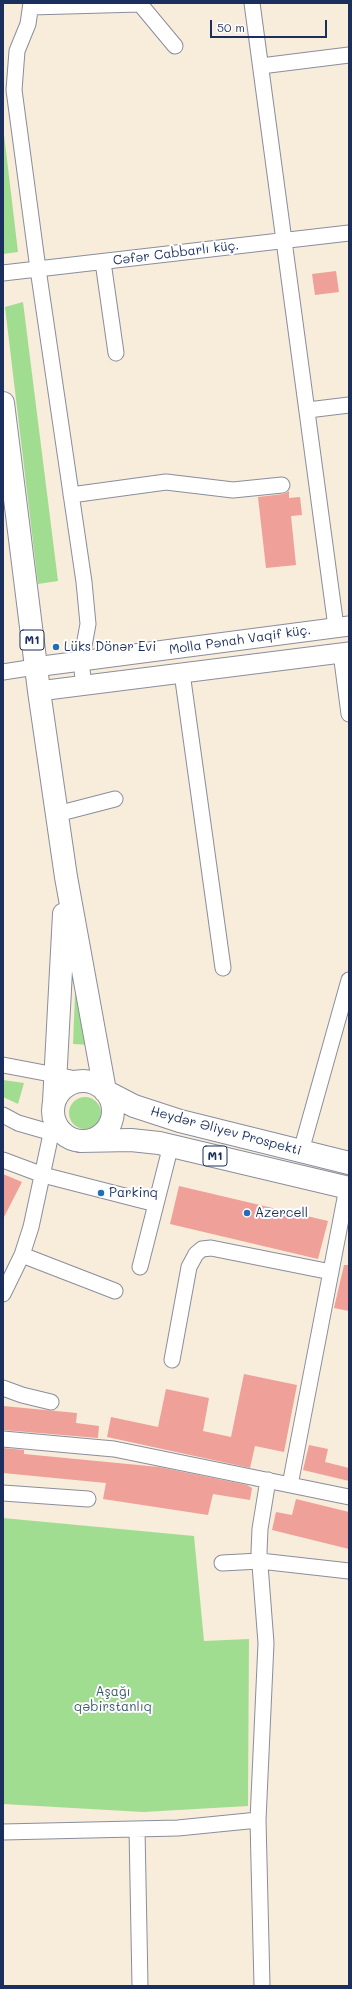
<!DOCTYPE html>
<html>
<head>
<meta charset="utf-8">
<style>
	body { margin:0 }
	#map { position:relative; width:352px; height:1989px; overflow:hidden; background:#f8ecdb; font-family:Mali,sans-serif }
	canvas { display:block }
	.frame { position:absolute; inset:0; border:4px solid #1b2f5e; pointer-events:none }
	.scale { position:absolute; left:210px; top:20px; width:117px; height:18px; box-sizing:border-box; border:2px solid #1b2f5e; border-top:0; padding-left:5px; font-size:12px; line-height:14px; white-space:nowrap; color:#1b2f5e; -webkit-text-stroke:3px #fff; paint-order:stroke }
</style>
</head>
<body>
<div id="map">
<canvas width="352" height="1989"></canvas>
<div class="frame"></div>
<div class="scale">50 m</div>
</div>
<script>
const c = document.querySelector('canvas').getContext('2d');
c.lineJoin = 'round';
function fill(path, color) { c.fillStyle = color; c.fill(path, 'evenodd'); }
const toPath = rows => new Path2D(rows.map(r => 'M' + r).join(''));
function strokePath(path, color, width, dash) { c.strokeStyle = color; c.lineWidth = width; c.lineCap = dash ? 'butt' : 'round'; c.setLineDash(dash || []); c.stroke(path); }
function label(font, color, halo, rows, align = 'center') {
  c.font = font + ' Mali,sans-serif'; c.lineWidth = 4; c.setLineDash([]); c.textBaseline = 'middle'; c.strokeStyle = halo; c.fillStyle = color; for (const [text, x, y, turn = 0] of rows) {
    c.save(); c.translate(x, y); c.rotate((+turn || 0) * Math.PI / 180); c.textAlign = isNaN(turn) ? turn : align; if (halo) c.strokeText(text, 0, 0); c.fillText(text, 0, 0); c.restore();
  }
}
fill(toPath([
	[3,126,18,252,3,254],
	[23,302,58,581,38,584,5,307],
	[76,968,92,1045,73,1044],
	[3,1080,24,1083,18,1104,3,1097],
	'69 1113a16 16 0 1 1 32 0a16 16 0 1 1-32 0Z',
	[3,1518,194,1536,204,1641,249,1639,248,1806,143,1812,3,1804]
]), '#a1dd91');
fill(toPath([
	[336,271,339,292,315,295,312,274],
	[289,491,289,498,300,497,302,515,291,516,296,565,266,568,258,497,283,494],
	[3,1174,22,1182,3,1219],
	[179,1186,328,1221,318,1259,170,1224],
	[344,1265,349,1265,349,1311,334,1308],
	[244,1374,297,1385,284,1452,255,1446,250,1468,107,1437,111,1417,158,1427,166,1389,209,1398,203,1431,231,1437],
	[3,1406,77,1413,76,1423,99,1426,98,1438,3,1430],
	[309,1445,328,1449,325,1462,349,1468,349,1481,303,1470],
	[3,1448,24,1450,24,1454,159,1467,247,1485,252,1488,250,1500,213,1494,208,1515,103,1499,106,1483,3,1473],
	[296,1499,349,1512,349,1549,272,1530,276,1512,292,1515]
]), '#eea099');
const minor = toPath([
	[31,3,28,24,17,51,14,90,38,269,84,582,88,624,81,662,84,686],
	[252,3,336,627],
	[31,7,140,4,175,46],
	[261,66,349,55],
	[103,262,116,353],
	[3,273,349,233],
	[308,410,349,405],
	[71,495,166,482,233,490,282,485],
	[341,653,349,714],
	[3,672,35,667],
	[182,673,223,968],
	[57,814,115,799],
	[3,1065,87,1081],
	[3,1115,18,1123,70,1138],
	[301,1151,349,980],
	[3,1160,43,1175,156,1204],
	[22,1255,115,1291],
	[140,1267,171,1145],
	[3,1294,22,1255,31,1227,51,1134,53,1113],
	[172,1360,189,1267,196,1254,202,1249,211,1248,331,1272],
	[3,1388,22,1395,51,1402],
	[3,1439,114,1449,349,1497],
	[290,1485,347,1188],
	[3,1493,88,1499],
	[222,1563,260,1561,349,1571],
	[137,1829,140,1986],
	[3,1832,178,1828,258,1820],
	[262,1986,258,1820,266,1643,259,1552,260,1529,268,1480]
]);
const major = toPath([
	[35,667,349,626],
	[39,691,349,652]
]);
const highway = toPath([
	[3,403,39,691,66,877,105,1091,134,1106,180,1121,349,1163],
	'53 1111a30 30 0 1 1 60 0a30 30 0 1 1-60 0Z',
	[54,1102,64,914],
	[80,1141,131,1140,159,1143,349,1188]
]);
strokePath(minor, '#8a8e9c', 17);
strokePath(major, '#8a8e9c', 21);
strokePath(highway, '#8a8e9c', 24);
strokePath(minor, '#fff', 15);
strokePath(major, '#fff', 19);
strokePath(highway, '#fff', 22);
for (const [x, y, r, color] of [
	[56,647,4,"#1f6fb2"],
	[101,1193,4,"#1f6fb2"],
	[247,1213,4,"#1f6fb2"]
]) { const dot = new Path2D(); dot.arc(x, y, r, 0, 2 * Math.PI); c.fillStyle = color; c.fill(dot); strokePath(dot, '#fff', 1.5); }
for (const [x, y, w] of [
	[32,640,24],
	[215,1156,24]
]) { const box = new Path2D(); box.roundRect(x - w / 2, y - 10, w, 20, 3); c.fillStyle = '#fff'; c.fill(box); strokePath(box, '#1b2f5e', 1); }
label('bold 12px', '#1b2f5e', null, [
	["M1",32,640],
	["M1",215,1156]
]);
label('13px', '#1b2f5e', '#fff', [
	["Cəfər Cabbarlı küç.",176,253,-7],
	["Molla Pənah Vaqif küç.",240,640,-8],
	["Heydər Əliyev Prospekti",226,1131,15]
]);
label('13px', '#1b2f5e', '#fff', [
	["Lüks Dönər Evi",64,647],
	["Parkinq",109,1193],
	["Azercell",255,1213]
], 'left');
label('13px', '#3c5a6b', '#fff', [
	["Aşağı",113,1692],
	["qəbirstanlıq",113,1707]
]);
</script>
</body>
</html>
